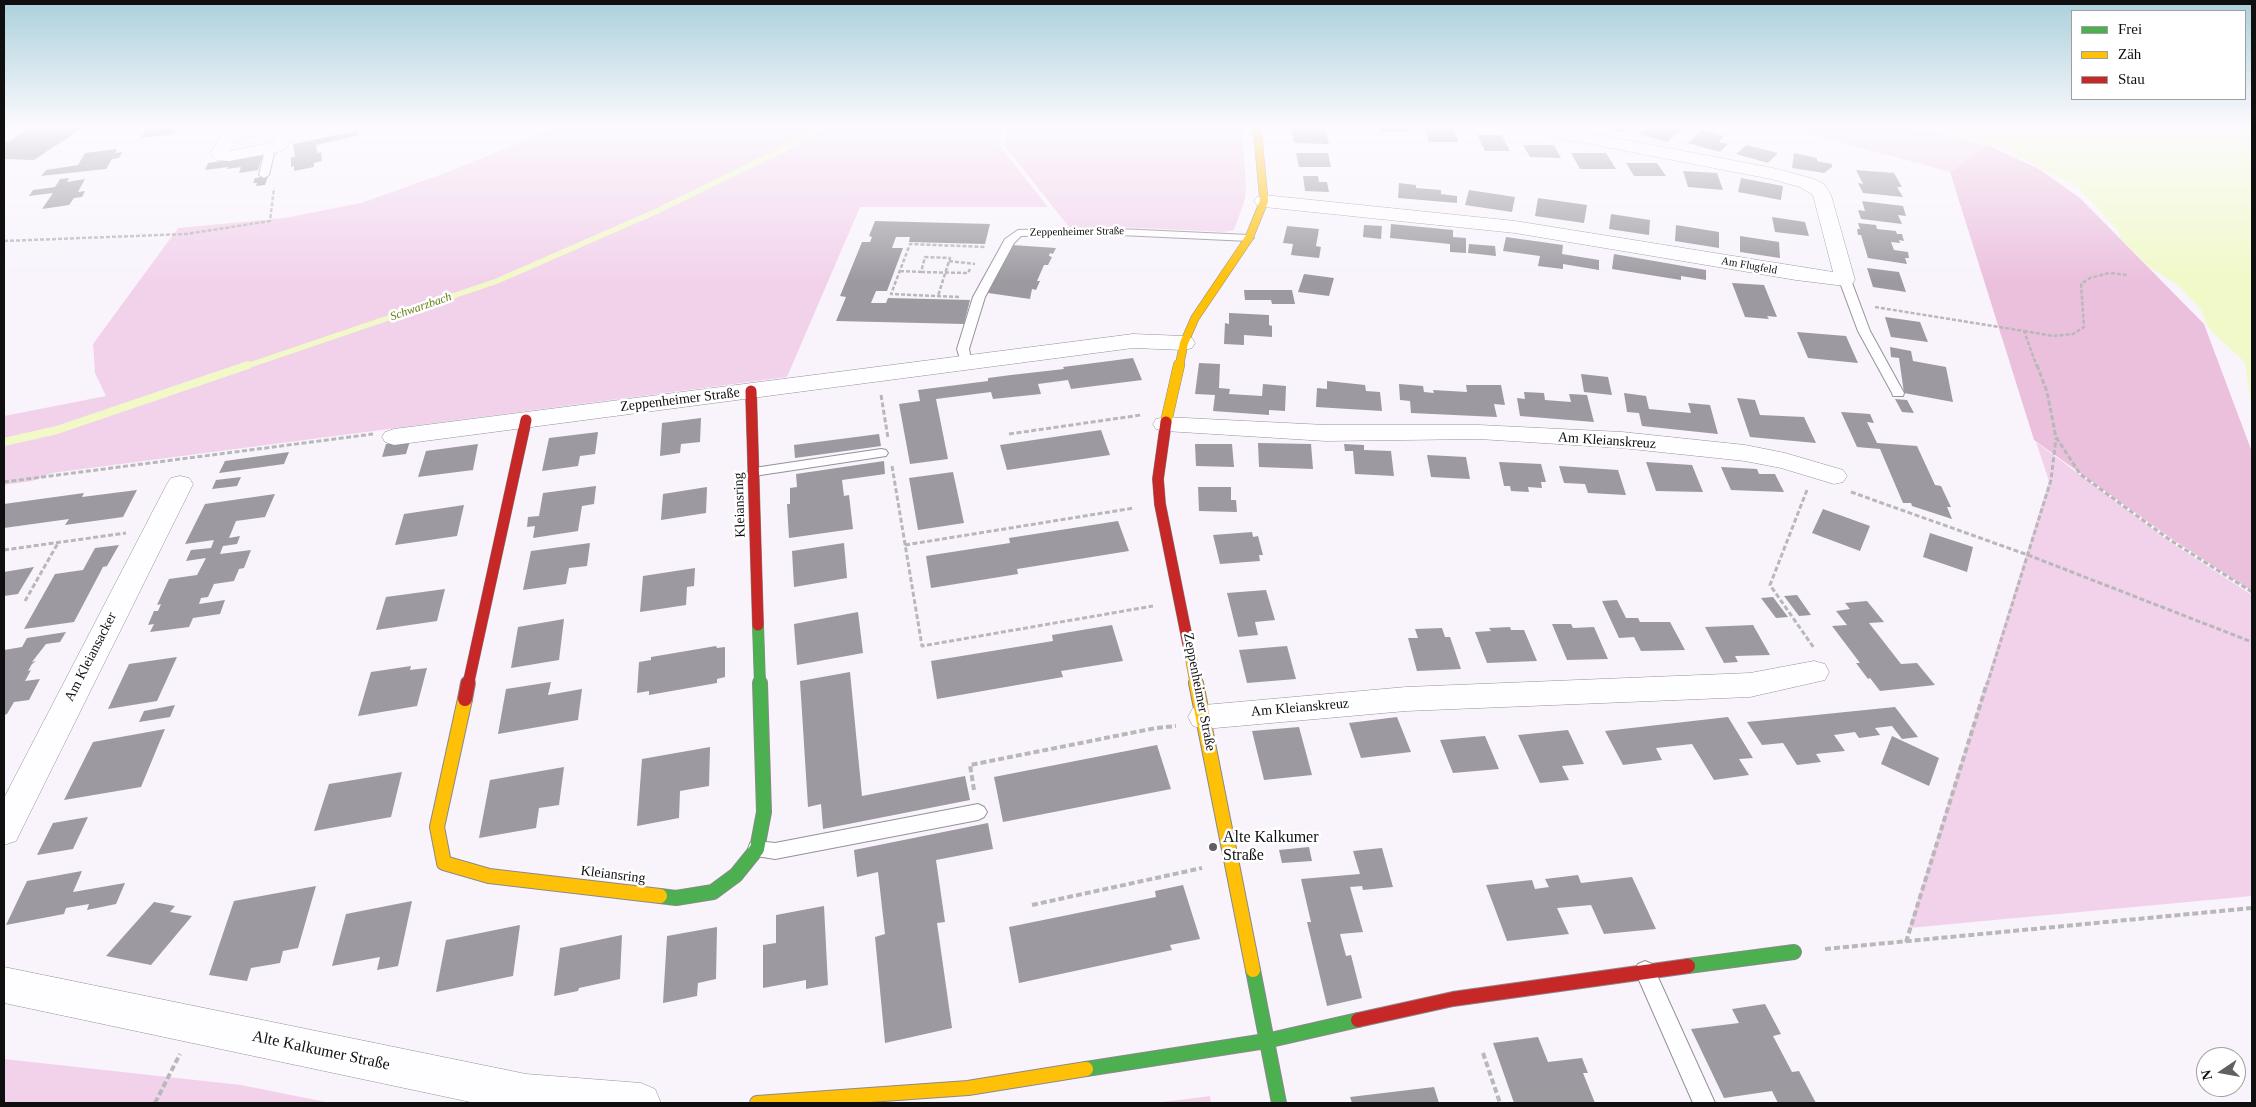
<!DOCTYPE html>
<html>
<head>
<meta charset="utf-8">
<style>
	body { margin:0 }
	#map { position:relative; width:2256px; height:1107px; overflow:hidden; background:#f9f4fc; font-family:"Times New Roman",serif }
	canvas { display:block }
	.frame { position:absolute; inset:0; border:5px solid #0f0f0f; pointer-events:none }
	.legend { position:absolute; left:2071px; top:10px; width:175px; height:90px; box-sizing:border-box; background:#fff; border:1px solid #9f9f9f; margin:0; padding:6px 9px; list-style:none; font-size:15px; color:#0f0f0f }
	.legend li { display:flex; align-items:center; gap:10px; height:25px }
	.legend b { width:25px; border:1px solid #9f9f9f }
	.north { position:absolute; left:2196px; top:1047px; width:50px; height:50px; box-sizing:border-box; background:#fff; border:1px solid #9f9f9f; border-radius:50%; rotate:258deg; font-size:14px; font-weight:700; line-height:20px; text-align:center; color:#0f0f0f }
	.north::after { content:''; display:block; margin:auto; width:18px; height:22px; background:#615f62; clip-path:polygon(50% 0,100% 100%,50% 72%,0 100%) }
</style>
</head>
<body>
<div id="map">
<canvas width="2256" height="1107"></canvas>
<div class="frame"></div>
<ul class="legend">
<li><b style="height:6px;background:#4caf50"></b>Frei</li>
<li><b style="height:6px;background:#ffc107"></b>Zäh</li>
<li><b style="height:6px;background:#c62828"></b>Stau</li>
</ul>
<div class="north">N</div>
</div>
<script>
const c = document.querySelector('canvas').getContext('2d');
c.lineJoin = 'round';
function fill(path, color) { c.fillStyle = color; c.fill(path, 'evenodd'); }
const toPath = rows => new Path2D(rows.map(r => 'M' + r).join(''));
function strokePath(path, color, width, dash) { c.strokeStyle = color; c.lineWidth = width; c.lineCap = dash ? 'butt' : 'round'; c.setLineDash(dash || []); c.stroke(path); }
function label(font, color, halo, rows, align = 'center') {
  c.font = font + ' "Times New Roman",serif'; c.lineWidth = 5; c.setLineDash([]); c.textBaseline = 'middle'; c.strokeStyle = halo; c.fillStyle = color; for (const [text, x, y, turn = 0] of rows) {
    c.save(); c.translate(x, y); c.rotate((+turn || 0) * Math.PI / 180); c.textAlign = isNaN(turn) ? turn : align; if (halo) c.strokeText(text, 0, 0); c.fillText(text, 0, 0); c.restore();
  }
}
fill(toPath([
	[552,127,1003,127,999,145,1048,207,860,207,787,377,52,473,32,481,4,485,4,416,106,396,95,373,93,344,178,228,285,218,361,203,448,172,542,133],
	[1008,127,1242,127,1246,186,1245,199,1234,230,1224,232,1121,227,1069,227,1004,145],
	[1784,127,1910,127,1988,145,1950,172],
	[2036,442,2170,542,2252,595,2252,896,1909,928,2049,481],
	[4,1059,241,1085,331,1103,4,1103],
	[1210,1096,1211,1103,1154,1103]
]), '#f2d2eb');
fill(toPath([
	[1988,145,2039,169,2080,198,2204,324,2252,452,2252,591,2172,539,2034,440,1950,172]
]), '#ebc0dd');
fill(toPath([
	[1928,127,2252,127,2252,412,2245,362,2214,334,2207,325,2202,311,2178,285,2148,266,2120,238,2119,232,2079,188,2002,148]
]), '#f1f9c8');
strokePath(toPath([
	[244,367,497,281,657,211,782,150,820,127]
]), '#f1f9c8', 5.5);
strokePath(toPath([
	[4,442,57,430,248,365]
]), '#f1f9c8', 8);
fill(toPath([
	[32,127,84,127,34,160,4,159,4,142,8,142],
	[147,127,173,127,171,129,177,129,174,134,141,138],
	[1379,127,1409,127,1410,132,1380,132],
	[1424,127,1453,127,1459,142,1429,142],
	[1604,127,1627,127,1621,133],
	[1648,127,1685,127,1667,142,1639,134],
	[1291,128,1325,129,1329,144,1294,143],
	[1702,130,1724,136,1719,142,1728,144,1720,152,1688,143],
	[356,131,360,135,316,145,317,153,321,152,322,161,314,163,314,167,294,171,294,166,291,167,291,157,295,157,293,144],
	[1477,135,1502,135,1510,151,1485,151],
	[1523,145,1554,145,1561,158,1530,157],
	[1746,145,1778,153,1768,163,1736,154],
	[117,149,115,153,122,152,119,158,112,159,106,169,41,176,46,170,78,165,85,153],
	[1296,153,1328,153,1331,167,1299,167],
	[1571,153,1606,153,1616,169,1580,169],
	[1794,153,1817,158,1817,161,1832,164,1832,167,1824,173,1792,168],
	[263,155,258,170,239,173,241,167,227,169,228,167,205,170,208,163],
	[1626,163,1657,163,1666,176,1634,176],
	[1856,170,1894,173,1902,187,1897,187,1903,197,1863,193,1858,183,1863,184],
	[1683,171,1717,173,1723,190,1688,187],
	[268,176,265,185,256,186,257,183,253,183,255,178],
	[1303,176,1318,176,1319,182,1327,182,1329,192,1305,191],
	[69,178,67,182,85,179,78,192,85,191,82,197,74,198,69,205,42,209,53,193,29,196,33,190,55,187,60,179],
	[1741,178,1783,186,1781,200,1738,192],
	[1399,183,1416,185,1416,188,1441,190,1441,194,1457,196,1457,203,1398,198],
	[1469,190,1515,197,1512,212,1465,205],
	[1538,198,1587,205,1584,223,1535,216],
	[1862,201,1903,206,1906,216,1898,215,1902,224,1861,219,1858,210,1865,211],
	[1611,214,1650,220,1649,235,1609,229],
	[1772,217,1805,222,1809,236,1775,232],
	[875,221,990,224,985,244,909,242,910,237,896,237,892,248,903,248,887,291,876,291,871,303,886,303,888,298,970,300,964,324,836,321,846,297,840,296,862,242,870,242,872,237,869,236],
	[1858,223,1876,225,1877,229,1896,231,1897,234,1902,234,1904,241,1899,240,1900,243,1891,242,1894,250,1908,252,1909,258,1905,258,1907,264,1868,258,1861,235,1858,235,1857,229,1860,229],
	[1391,224,1453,230,1453,237,1466,238,1466,253,1450,252,1450,244,1390,238],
	[1364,225,1382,226,1381,239,1363,237],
	[1676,225,1719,232,1719,248,1675,241],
	[1287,226,1319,229,1316,246,1321,247,1319,258,1291,255,1293,244,1283,243],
	[1740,236,1779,242,1780,258,1740,252],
	[1506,237,1563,245,1562,254,1599,260,1599,270,1563,264,1563,269,1538,266,1540,256,1503,251],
	[1469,244,1495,246,1496,256,1468,253],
	[1012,245,1056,248,1053,254,1050,253,1049,256,1052,257,1048,265,1044,265,1037,281,1040,281,1036,290,1032,289,1030,299,988,293],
	[1614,254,1706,270,1706,280,1681,276,1681,280,1612,269],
	[1867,268,1899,272,1906,292,1873,287],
	[1304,274,1334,278,1329,296,1298,292],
	[1732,283,1764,285,1777,317,1767,316,1769,319,1745,317],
	[1244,290,1292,290,1295,304,1272,304,1271,300,1245,300],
	[1229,313,1269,315,1269,325,1272,326,1272,337,1244,335,1244,345,1224,344,1225,323,1229,324],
	[1885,317,1920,322,1928,342,1891,337],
	[1797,332,1846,336,1858,363,1808,358],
	[1890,347,1911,351,1913,361,1946,367,1953,402,1904,393,1899,358,1891,357],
	[1133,358,1142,380,1071,389,1068,380,1038,384,1041,394,993,399,991,392,936,399,948,459,910,464,899,404,920,401,918,390,988,381,988,378,1011,375,1064,369,1063,367],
	[1199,363,1220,364,1219,388,1230,389,1229,394,1262,396,1263,384,1286,386,1285,411,1269,410,1269,415,1213,411,1215,395,1195,394],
	[1581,374,1608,377,1612,395,1584,392],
	[1327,381,1365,385,1366,391,1380,392,1382,411,1316,407,1317,388,1327,389],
	[1399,384,1423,386,1424,392,1434,393,1433,390,1467,392,1466,385,1501,385,1505,405,1494,404,1497,417,1411,413,1410,401,1400,400],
	[1524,392,1544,393,1545,400,1571,402,1569,394,1587,395,1594,422,1520,416,1517,398,1525,399],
	[1624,393,1646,396,1649,409,1691,413,1688,403,1710,405,1718,434,1642,426,1639,413,1627,412],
	[1737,398,1755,400,1760,415,1804,417,1816,443,1750,437],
	[1895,399,1907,400,1914,413,1902,412],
	[1841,412,1870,414,1874,423,1867,422,1877,443,1917,446,1935,485,1941,486,1951,507,1947,507,1952,519,1912,506,1911,503,1903,503,1880,449,1857,447],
	[701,418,700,442,681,444,680,453,660,456,662,423],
	[1101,430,1110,455,1007,470,1000,445],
	[598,432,595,454,580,456,578,466,542,471,549,438],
	[879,434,881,446,795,458,794,445],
	[410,441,406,454,382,457,386,444],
	[1258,443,1311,444,1313,469,1259,467],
	[478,444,473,470,418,477,426,451],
	[1195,444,1232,444,1234,467,1196,466],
	[1344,444,1364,445,1364,450,1391,451,1394,476,1355,474,1353,451,1345,451],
	[289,452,284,464,219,473,225,461],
	[1427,455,1466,457,1470,479,1431,477],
	[884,461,885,474,842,480,844,496,849,495,853,529,789,538,787,504,790,504,790,488,797,487,796,474],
	[1499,462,1541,464,1546,482,1541,482,1542,488,1528,487,1529,492,1511,491,1510,486,1504,486],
	[1646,462,1692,465,1703,492,1656,491],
	[1559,466,1618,470,1626,495,1588,493,1585,484,1564,483],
	[1721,467,1757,469,1759,474,1775,474,1784,492,1731,490],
	[953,472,964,523,918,530,909,478],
	[241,477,237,486,212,489,216,480],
	[596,486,594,504,582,506,578,531,533,538,535,526,527,527,528,517,539,516,543,493],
	[707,487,706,513,661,520,663,494],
	[1198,487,1231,487,1231,500,1236,500,1237,512,1199,511],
	[137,490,123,517,65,525,69,519,4,528,4,504,84,493,82,497],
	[275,494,265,517,236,521,229,538,240,536,237,544,223,546,220,554,251,550,244,568,239,569,234,581,214,584,208,597,201,598,199,604,225,600,220,614,193,618,189,627,150,632,154,624,148,625,154,611,158,611,161,604,157,605,169,579,197,575,206,558,186,561,191,550,211,548,214,540,185,544,205,504],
	[464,505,457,536,395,545,404,514],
	[1823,509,1870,526,1860,551,1812,533],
	[1118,521,1129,551,1017,569,1018,574,931,588,926,556,1010,543,1009,538],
	[1252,532,1253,537,1258,536,1263,555,1259,555,1260,561,1220,564,1213,535],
	[1930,533,1973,547,1967,572,1923,557],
	[590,543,587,566,569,568,566,584,523,590,531,551],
	[844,543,847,578,794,587,792,551],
	[119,545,107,566,103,567,74,622,24,629,55,574,83,570,95,548],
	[34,567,18,594,4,596,4,572],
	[695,568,694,586,687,587,686,605,640,612,643,576],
	[445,589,437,621,376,630,386,597],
	[1266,590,1275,620,1255,622,1258,635,1238,637,1227,593],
	[1797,595,1811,615,1799,616,1784,596],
	[1773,597,1788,617,1776,618,1761,598],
	[1617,600,1626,618,1638,618,1640,622,1670,622,1685,650,1641,651,1634,637,1619,638,1602,601],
	[1867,601,1884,622,1869,623,1901,664,1917,663,1935,685,1880,691,1870,678,1868,679,1856,663,1860,663,1832,626,1847,625,1836,611,1850,609,1845,603],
	[858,612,863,653,797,665,794,624],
	[564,619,559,660,511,668,518,627],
	[1552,624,1571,624,1573,628,1594,627,1608,659,1567,660],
	[1112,625,1123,661,1061,671,1063,677,937,699,931,661,1053,641,1052,635],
	[1753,625,1770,655,1735,656,1738,662,1724,663,1705,627],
	[1510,627,1511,630,1524,630,1537,661,1487,663,1475,632,1491,631,1489,628],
	[1442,628,1445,637,1450,637,1461,669,1417,671,1408,638,1418,638,1415,629],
	[66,632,60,642,46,644,32,662,36,661,32,664,28,671,31,670,25,681,40,679,29,700,14,702,7,714,4,715,4,650,22,647,27,638],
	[716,646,717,648,725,647,725,677,717,679,717,683,649,695,649,691,637,693,639,662,651,660,651,657],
	[1287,646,1296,679,1247,683,1239,650],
	[177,657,157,701,108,709,129,664],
	[411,666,410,670,427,668,417,706,358,716,371,672],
	[850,672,862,796,965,776,970,800,823,829,821,804,808,807,800,681],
	[551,682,548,695,582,689,578,720,498,734,506,689],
	[175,705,170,717,139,722,144,711],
	[1895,707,1918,737,1902,739,1892,726,1875,728,1880,735,1859,738,1855,732,1834,735,1845,751,1816,754,1821,762,1797,765,1783,743,1762,745,1747,722],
	[1397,717,1411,752,1361,758,1349,723],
	[1728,717,1753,758,1739,759,1749,775,1714,780,1692,744,1656,748,1662,760,1623,765,1605,731],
	[1299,727,1312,775,1264,780,1252,731],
	[165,729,141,787,64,800,93,742],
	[1568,730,1584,764,1562,766,1569,780,1540,783,1518,735],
	[1485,736,1499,769,1453,773,1440,740],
	[1892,736,1939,758,1929,786,1881,764],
	[1157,745,1171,789,1003,822,994,777],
	[710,747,709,786,680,791,679,818,637,826,642,759],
	[564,767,559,805,539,808,536,828,479,838,490,780],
	[402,772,391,817,314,831,329,784],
	[88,817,73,849,37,855,53,823],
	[988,823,993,849,936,860,945,922,937,923,952,1028,885,1043,875,937,885,934,878,872,857,877,854,850],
	[1309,847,1312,861,1282,863,1279,850],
	[1382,848,1393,887,1363,890,1362,886,1350,887,1363,932,1340,934,1346,956,1351,955,1362,998,1327,1006,1307,922,1311,922,1301,879,1360,874,1353,851],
	[82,871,73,892,125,883,116,904,87,910,89,904,66,908,64,914,6,925,27,881],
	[1578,875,1581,883,1632,877,1656,929,1604,934,1591,905,1557,908,1569,934,1507,941,1486,885,1532,880,1535,889,1549,887,1545,879],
	[1183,885,1200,939,1170,945,1172,950,1019,983,1009,927,1156,897,1155,891],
	[316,886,298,948,283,951,280,963,251,968,247,981,209,975,234,901],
	[412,901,398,966,377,970,380,957,332,966,346,914],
	[154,902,175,906,170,912,192,916,151,965,106,956],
	[824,906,828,985,806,989,806,980,763,988,763,945,776,943,776,915],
	[520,925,513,976,436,992,446,940],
	[717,927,716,979,698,983,697,996,663,1003,667,936],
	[622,935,620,979,579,988,578,991,554,996,560,948],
	[1765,1004,1781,1034,1773,1036,1792,1072,1799,1071,1816,1103,1778,1103,1772,1091,1724,1098,1691,1029,1739,1023,1732,1009],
	[1538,1037,1548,1062,1582,1058,1588,1073,1583,1073,1595,1103,1514,1103,1493,1043],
	[1434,1087,1439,1103,1352,1103,1350,1097]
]), '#9c99a0');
const lane = toPath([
	[266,147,269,148,274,154,269,175,264,178,259,175,264,154,261,150,266,147],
	[1098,228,1249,235,1254,238,1249,241,1098,234,1021,236,1014,243,985,297,969,349,972,363,970,366,962,366,957,349,973,297,1005,239,1018,230,1098,228],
	[1845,277,1851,280,1870,331,1904,393,1903,396,1893,396,1892,393,1858,331,1839,280,1845,277],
	[881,449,886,450,888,453,886,456,754,476,747,472,754,468,881,449],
	[978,804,984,807,987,812,984,817,978,820,775,859,750,855,748,849,750,843,757,841,775,843,978,804],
	[1645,961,1652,964,1715,1103,1693,1103,1635,971,1638,964,1645,961]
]);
const street = toPath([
	[247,127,297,127,287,147,278,152,229,161,216,160,213,157,210,153,224,131,247,127],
	[276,133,274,140,266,144,229,151,236,139,276,133],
	[1520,127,1557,127,1773,168,1814,179,1824,184,1831,195,1855,280,1852,284,1845,286,1796,280,1515,233,1264,207,1257,205,1254,201,1257,197,1264,195,1515,221,1833,272,1813,195,1800,187,1771,179,1528,132,1522,131,1520,127],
	[1133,334,1184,336,1192,338,1195,343,1192,348,1184,350,1133,348,394,445,385,442,382,437,385,432,394,429,1133,334],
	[1165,417,1326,425,1479,425,1622,432,1745,445,1785,453,1843,470,1847,476,1843,482,1834,484,1781,468,1745,461,1622,448,1479,439,1326,441,1165,431,1156,429,1153,424,1156,419,1165,417],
	[180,476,189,478,193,484,16,841,4,845,4,798,167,484,171,478,180,476],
	[1814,661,1825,664,1829,672,1825,680,1750,697,1406,711,1204,729,1193,726,1188,717,1193,708,1204,705,1406,687,1750,673,1814,661],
	[4,967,526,1074,641,1083,655,1089,661,1103,475,1103,4,1003,4,967]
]);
const fastFar1 = toPath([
	[758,625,760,685]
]);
const fast = toPath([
	[660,896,676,898,713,892,736,875,757,849,764,812,760,683],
	[1688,966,1794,952],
	[1253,970,1279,1103],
	[1086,1069,1266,1041,1358,1020]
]);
const slowFar2 = toPath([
	[1179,367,1184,343,1195,318,1249,238,1264,201,1257,127]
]);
const slowFar1 = toPath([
	[1166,422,1179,365],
	[1190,653,1196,685]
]);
const slow = toPath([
	[1196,683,1253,970],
	[465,699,437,827,444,863,489,876,660,896],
	[757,1103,968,1088,1086,1069]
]);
const jamFar1 = toPath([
	[751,391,758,625],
	[1166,422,1158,479,1160,504,1190,653],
	[468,685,526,420]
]);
const jam = toPath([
	[465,699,468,683],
	[1358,1020,1453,999,1688,966]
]);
strokePath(lane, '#949296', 2);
strokePath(street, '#949296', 1);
strokePath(fastFar1, '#8b898c', 12);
strokePath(fast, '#8b898c', 16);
strokePath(slowFar2, '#8b898c', 9);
strokePath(slowFar1, '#8b898c', 12);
strokePath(slow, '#8b898c', 16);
strokePath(jamFar1, '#8b898c', 12);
strokePath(jam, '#8b898c', 16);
strokePath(toPath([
	[4,241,186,234,270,221,274,188],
	[949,261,975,264],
	[900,271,921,272,925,257,950,258,938,296],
	[921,272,968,273,970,269],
	[959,297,891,294,910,244,985,247],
	[1875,307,2024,331,2037,367],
	[2024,331,2053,336,2073,334,2084,327,2081,284,2090,278,2109,273,2128,275]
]), '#b8b8b9', 2.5, [4, 2]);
strokePath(toPath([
	[2037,365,2047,392,2056,437,2080,474,2170,540,2252,592],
	[881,395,888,438],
	[1009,434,1141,415],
	[892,466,922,646,1153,606],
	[4,482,373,434],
	[1807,490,1770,585,1814,648],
	[1851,492,2028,555,2252,642],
	[905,545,1134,508],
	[4,550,126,533],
	[25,601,58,543],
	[1987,685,2051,480,2056,438]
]), '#b8b8b9', 3, [5, 2.5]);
strokePath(toPath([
	[974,790,970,765,1156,728,1176,726],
	[1032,905,1202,868],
	[1906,942,1987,683],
	[1825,949,2252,908],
	[1483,1053,1500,1103],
	[155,1103,180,1054]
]), '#b8b8b9', 4, [6, 3]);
fill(lane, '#fefdff');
fill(street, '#fefdff');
strokePath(fastFar1, '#4caf50', 11);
strokePath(fast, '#4caf50', 14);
strokePath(slowFar2, '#ffc107', 8);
strokePath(slowFar1, '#ffc107', 11);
strokePath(slow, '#ffc107', 14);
strokePath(jamFar1, '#c62828', 11);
strokePath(jam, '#c62828', 14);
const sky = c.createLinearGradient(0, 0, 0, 282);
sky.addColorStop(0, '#abd0db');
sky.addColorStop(0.45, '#fcfafe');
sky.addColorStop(1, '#fcfafe00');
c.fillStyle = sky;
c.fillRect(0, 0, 2256, 282);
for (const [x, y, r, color] of [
	[1213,847,5,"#615f62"]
]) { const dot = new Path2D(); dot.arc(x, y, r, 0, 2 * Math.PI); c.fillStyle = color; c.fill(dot); strokePath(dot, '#fff', 2); }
label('11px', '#0f0f0f', '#fff', [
	["Zeppenheimer Straße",1077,232,-1],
	["Am Flugfeld",1749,266,10]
]);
label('italic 12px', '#627e0e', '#fff', [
	["Schwarzbach",421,307,-19]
]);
label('14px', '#0f0f0f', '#fff', [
	["Zeppenheimer Straße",680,400,-7],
	["Am Kleianskreuz",1607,441,4],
	["Kleiansring",740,505,-92],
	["Am Kleiansacker",91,657,-63],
	["Zeppenheimer Straße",1199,692,79],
	["Am Kleianskreuz",1300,708,-5],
	["Kleiansring",613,875,7]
]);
label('16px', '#0f0f0f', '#fff', [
	["Alte Kalkumer",1223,838],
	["Straße",1223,856]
], 'left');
label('16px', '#0f0f0f', '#fff', [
	["Alte Kalkumer Straße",321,1051,12]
]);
</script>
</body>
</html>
